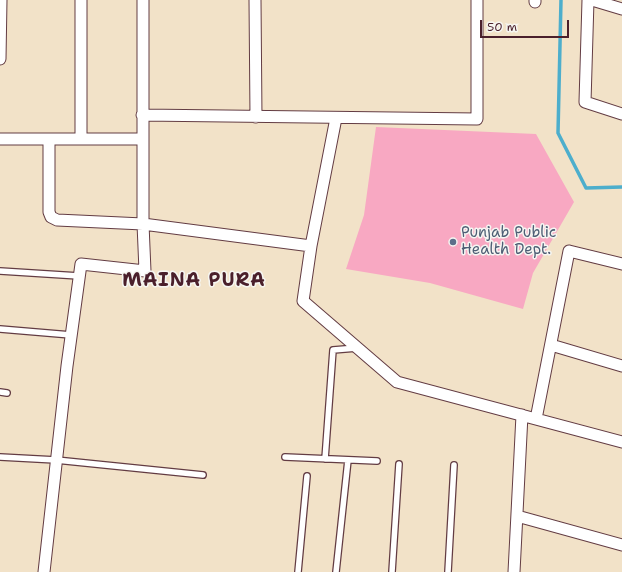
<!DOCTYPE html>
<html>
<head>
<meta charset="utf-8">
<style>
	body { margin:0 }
	#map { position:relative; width:622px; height:572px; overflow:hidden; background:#f2e2c8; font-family:"Shantell Sans",sans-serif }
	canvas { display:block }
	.scale { position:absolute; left:480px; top:20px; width:89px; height:18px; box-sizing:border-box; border:2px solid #4a1f2b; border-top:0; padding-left:5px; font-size:12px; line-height:14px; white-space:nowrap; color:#4a1f2b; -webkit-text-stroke:3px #f6f6f2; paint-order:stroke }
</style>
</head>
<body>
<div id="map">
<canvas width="622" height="572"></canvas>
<div class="scale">50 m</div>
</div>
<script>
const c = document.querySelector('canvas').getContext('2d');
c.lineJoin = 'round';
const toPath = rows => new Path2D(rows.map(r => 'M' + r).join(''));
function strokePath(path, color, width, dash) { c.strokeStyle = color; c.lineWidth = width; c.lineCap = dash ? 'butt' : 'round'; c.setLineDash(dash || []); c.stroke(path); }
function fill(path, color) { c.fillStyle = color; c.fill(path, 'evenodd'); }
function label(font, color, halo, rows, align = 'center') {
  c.font = font + ' "Shantell Sans",sans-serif'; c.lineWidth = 3; c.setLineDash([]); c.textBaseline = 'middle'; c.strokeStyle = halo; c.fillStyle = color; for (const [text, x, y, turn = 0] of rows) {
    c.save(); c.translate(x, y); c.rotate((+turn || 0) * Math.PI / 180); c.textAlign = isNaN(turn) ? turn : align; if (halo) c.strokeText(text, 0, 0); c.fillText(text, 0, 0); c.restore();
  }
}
strokePath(toPath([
	[561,0,558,133,586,188,622,187]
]), '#4daecc', 3.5);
fill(toPath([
	[376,127,536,134,574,202,533,273,523,309,430,283,346,269,364,215]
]), '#f8a8c2');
const lane = toPath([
	[0,271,79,276],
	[0,329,71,335],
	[0,392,7,393],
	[0,457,56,460,203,475],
	[285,457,377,461],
	[325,459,333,350,357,348],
	[298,572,307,476],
	[336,572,348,460],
	[392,572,399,464],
	[448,572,454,465]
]);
const street = toPath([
	[81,0,81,139],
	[255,0,256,117],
	[535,0,535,2],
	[588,0,585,102,622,114],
	[592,0,622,9],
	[0,59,1,0],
	[142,115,477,119,477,0],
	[336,118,311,246,303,301,397,382,622,442],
	[0,139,142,139],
	[49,139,49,212,51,217,57,220,143,224,311,246],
	[551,345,622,366],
	[536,419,569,251,622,264],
	[517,516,622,545],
	[44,572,67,366,81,264,145,271,143,224,143,0],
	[514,572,522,415]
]);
strokePath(lane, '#633c43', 8);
strokePath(street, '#633c43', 13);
strokePath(lane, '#fff', 5.5);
strokePath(street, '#fff', 11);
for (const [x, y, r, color] of [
	[453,242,4,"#5c6f8a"]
]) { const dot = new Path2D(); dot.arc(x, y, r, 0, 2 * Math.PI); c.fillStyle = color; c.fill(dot); strokePath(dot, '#f6f6f2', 1.5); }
label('15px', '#4e5e75', '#f6f6f2', [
	["Punjab Public",461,233],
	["Health Dept.",461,250]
], 'left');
c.letterSpacing = '1px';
label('bold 19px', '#4a1f2b', '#f6f6f2', [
	["MAINA PURA",194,281]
]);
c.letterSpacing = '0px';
</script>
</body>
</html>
